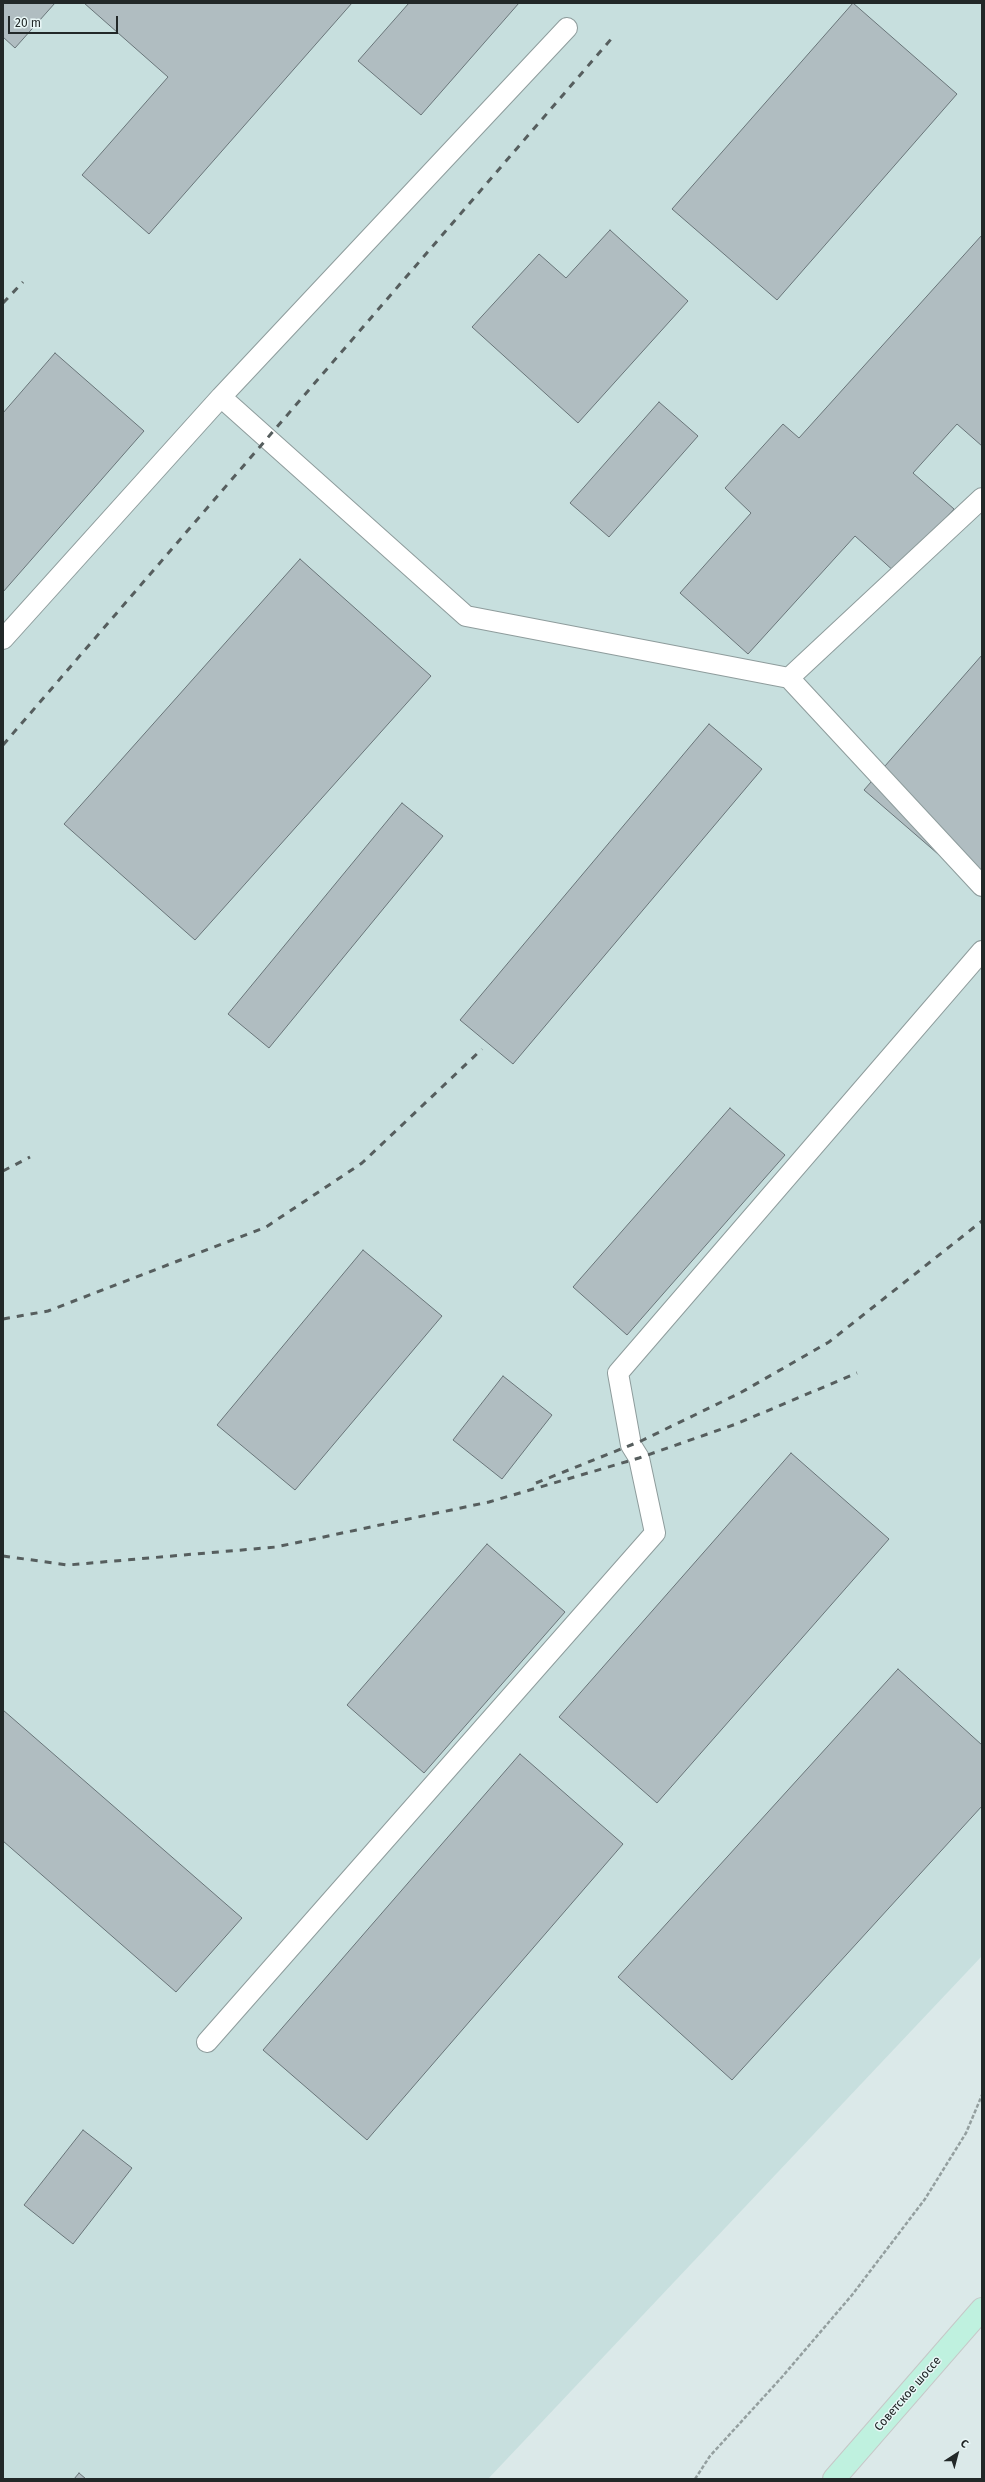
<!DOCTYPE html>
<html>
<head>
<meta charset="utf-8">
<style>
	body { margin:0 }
	#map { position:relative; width:985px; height:2482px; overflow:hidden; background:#dbe9e9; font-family:"Fira Sans",sans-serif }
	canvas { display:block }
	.frame { position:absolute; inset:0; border:4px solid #222828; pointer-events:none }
	.north { position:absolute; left:937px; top:2434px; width:40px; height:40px; -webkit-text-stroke:3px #e8f6f6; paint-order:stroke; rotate:36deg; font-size:11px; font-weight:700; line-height:16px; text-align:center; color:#222828 }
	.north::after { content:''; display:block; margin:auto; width:14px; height:18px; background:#222828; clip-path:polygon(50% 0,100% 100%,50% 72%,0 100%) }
	.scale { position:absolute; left:8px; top:16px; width:110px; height:18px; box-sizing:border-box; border:2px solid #222828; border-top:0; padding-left:5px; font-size:12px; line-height:14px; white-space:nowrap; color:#222828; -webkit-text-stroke:3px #e8f6f6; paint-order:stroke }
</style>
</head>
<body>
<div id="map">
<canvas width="985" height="2482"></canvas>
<div class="frame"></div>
<div class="north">С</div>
<div class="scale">20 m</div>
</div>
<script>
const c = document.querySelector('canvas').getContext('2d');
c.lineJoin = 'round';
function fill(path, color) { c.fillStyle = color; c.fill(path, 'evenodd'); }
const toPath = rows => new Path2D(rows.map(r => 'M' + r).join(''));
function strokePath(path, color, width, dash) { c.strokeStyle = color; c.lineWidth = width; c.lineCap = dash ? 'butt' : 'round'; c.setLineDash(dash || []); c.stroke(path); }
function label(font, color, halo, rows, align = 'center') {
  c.font = font + ' "Fira Sans",sans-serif'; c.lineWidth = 3; c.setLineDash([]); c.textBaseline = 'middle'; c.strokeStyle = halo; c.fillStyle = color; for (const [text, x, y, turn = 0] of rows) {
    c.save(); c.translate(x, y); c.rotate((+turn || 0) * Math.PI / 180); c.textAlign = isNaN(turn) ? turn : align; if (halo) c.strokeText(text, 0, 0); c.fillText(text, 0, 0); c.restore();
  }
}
fill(toPath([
	[3,3,982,3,982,1956,488,2479,3,2479]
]), '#c7dfde');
const building = toPath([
	[3,3,55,3,15,48,3,37,3,3],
	[84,3,352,3,149,234,82,175,168,77,84,3],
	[409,3,519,3,421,115,358,61,409,3],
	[853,3,957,94,777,300,672,209,853,3],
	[610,230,688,301,578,423,472,327,539,254,566,278,610,230],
	[982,235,982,446,957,424,913,473,954,509,896,573,855,536,748,654,680,593,751,513,725,488,783,424,799,438,982,235],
	[55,353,144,431,3,592,3,413,55,353],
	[659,402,698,436,609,537,570,503,659,402],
	[300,559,431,676,195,940,64,824,300,559],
	[982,655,982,892,864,790,982,655],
	[709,724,762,769,513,1064,460,1020,709,724],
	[402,803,443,836,269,1048,228,1014,402,803],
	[730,1108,785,1155,627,1335,573,1287,730,1108],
	[363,1250,442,1316,295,1490,217,1425,363,1250],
	[503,1376,552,1415,502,1479,453,1440,503,1376],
	[791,1453,889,1539,657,1803,559,1717,791,1453],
	[487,1544,565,1612,424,1773,347,1705,487,1544],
	[898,1669,982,1745,982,1806,732,2080,618,1977,898,1669],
	[3,1710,242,1918,176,1992,3,1841,3,1710],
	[520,1754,623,1844,367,2140,263,2050,520,1754],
	[83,2130,132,2168,73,2244,24,2205,83,2130],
	[79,2473,86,2479,74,2479,79,2473]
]);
fill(building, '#b0bdc1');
strokePath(building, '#6a767a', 1);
const lane = toPath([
	[567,28,221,397,466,616,789,678],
	[982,498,789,678,982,886],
	[3,639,221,397],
	[207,2042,655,1533,639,1458,631,1445,618,1373,982,951]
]);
const primary = toPath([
	[834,2479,982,2309]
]);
strokePath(lane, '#8e9c9c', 22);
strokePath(primary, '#c6c7c7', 24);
strokePath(toPath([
	[695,2479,710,2456,782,2377,852,2295,925,2199,966,2133,982,2095]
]), '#949f9f', 2.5, [4, 2]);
strokePath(lane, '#fff', 20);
strokePath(primary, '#bff1df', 22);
strokePath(toPath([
	[3,303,23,282],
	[3,745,612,38],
	[3,1171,30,1157],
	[3,1319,48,1311,266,1227,362,1163,482,1049],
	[536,1483,641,1441,740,1393,829,1342,982,1221],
	[3,1556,68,1565,276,1547,489,1502,639,1458,736,1424,857,1373]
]), '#565e5e', 3, [7, 7]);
label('12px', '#222828', '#e8f6f6', [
	["Советское шоссе",908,2394,-49]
]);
</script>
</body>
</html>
